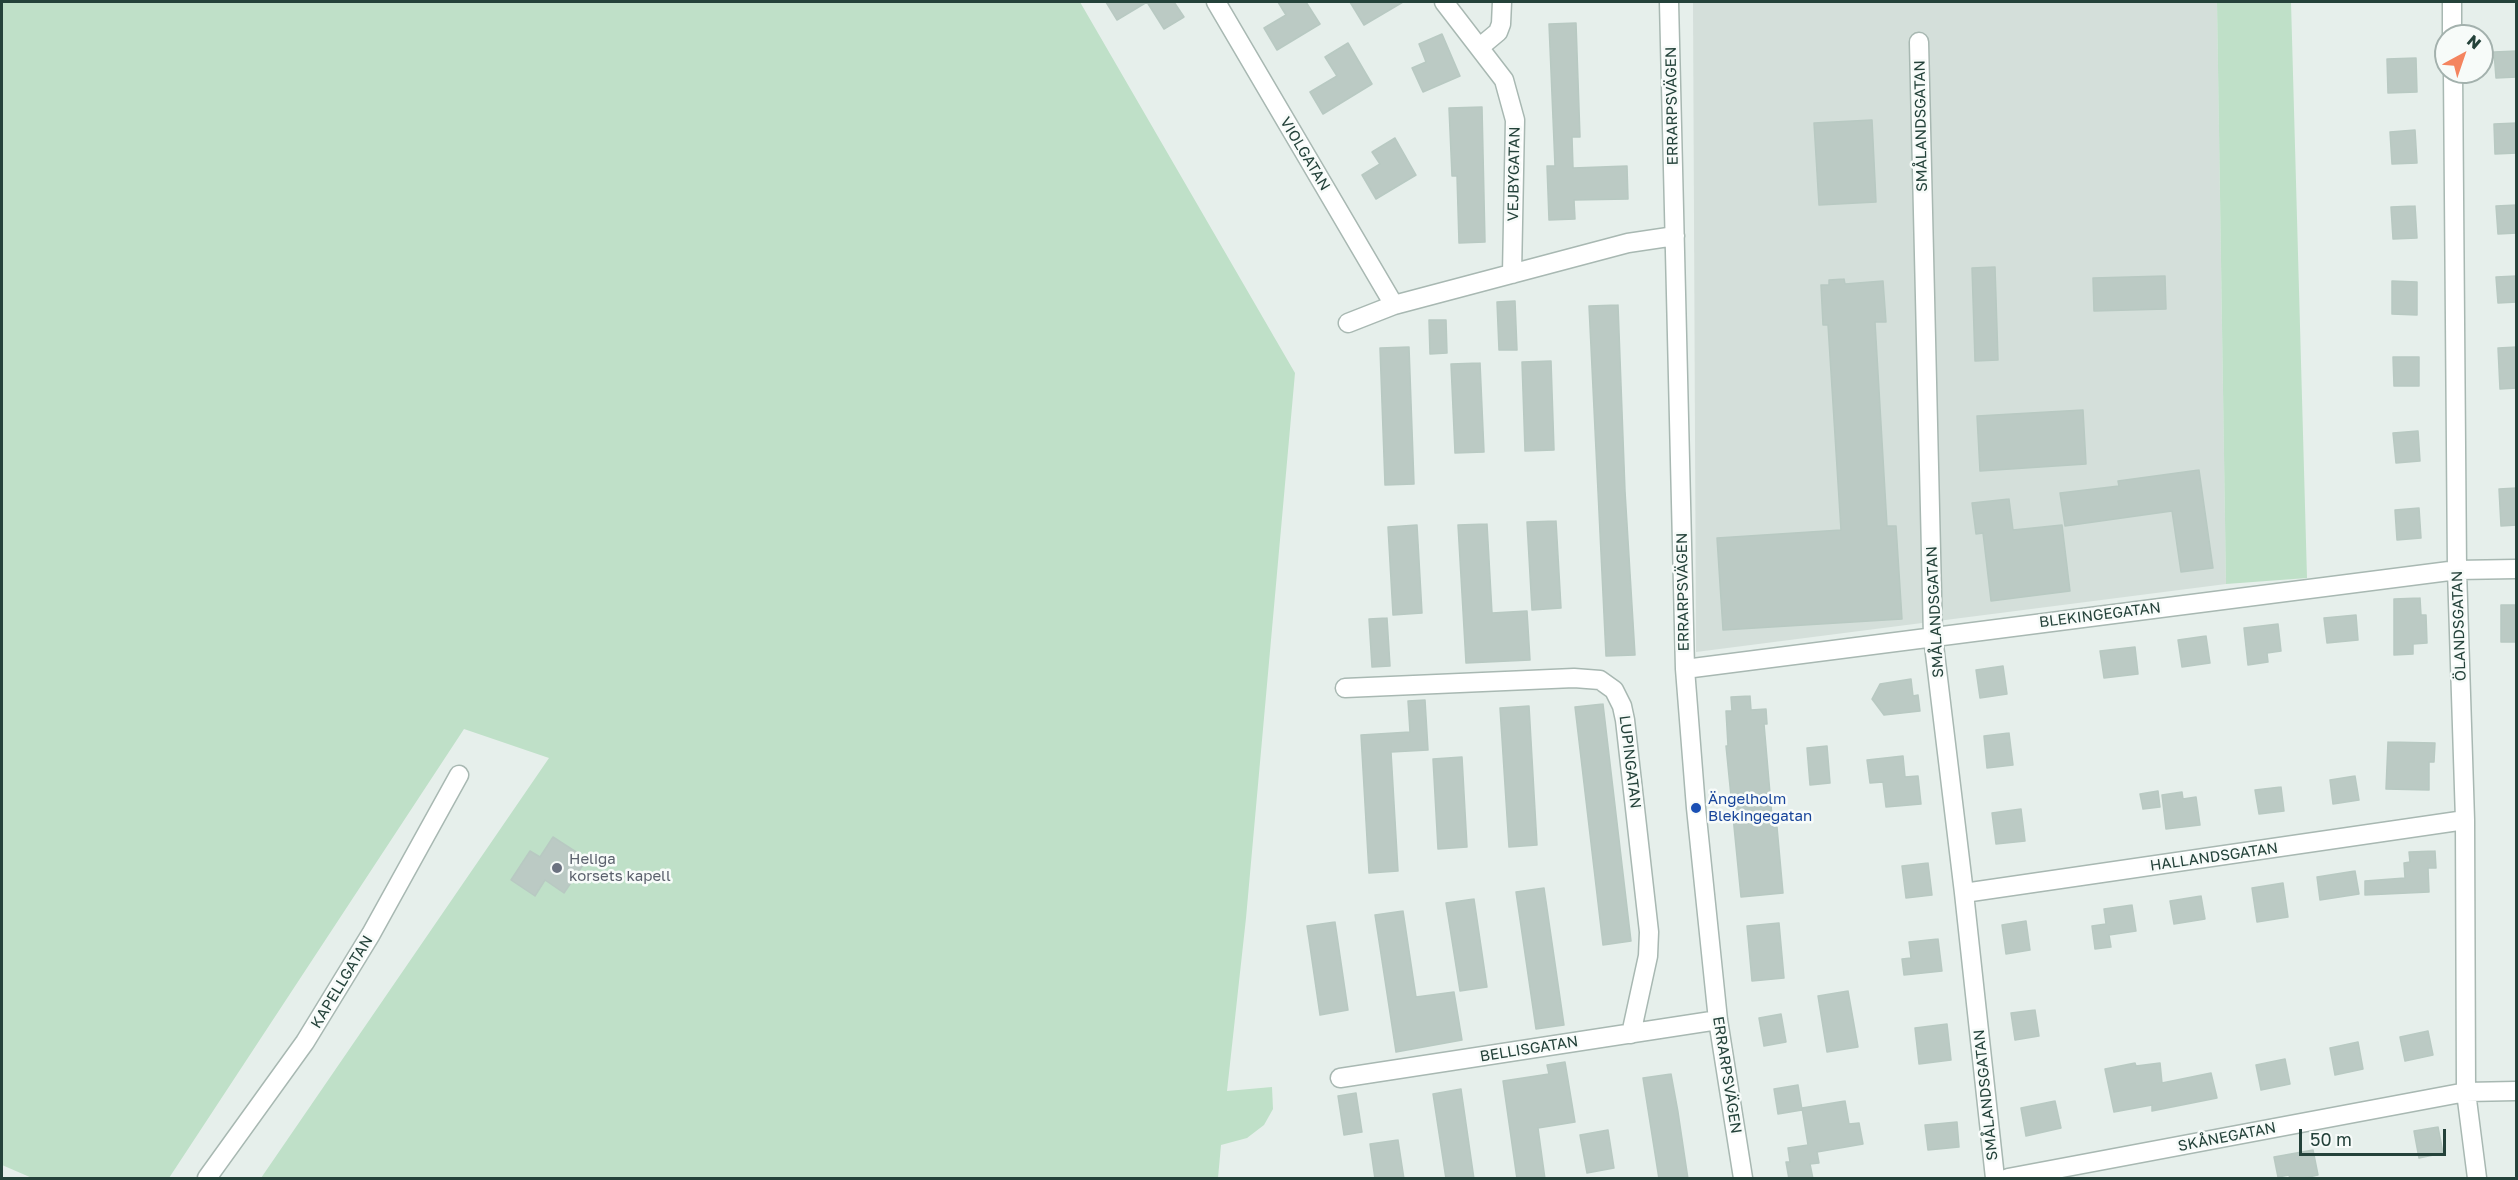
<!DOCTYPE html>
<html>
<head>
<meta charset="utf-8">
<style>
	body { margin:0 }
	#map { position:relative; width:2518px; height:1180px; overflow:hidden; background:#e6efeb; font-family:"Golos Text",sans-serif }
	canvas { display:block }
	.frame { position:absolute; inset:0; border:3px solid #24423a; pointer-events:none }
	.north { position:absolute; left:2434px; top:24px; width:60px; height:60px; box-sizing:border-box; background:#f7fbf9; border:2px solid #a3b1ad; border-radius:50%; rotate:40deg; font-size:16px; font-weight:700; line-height:24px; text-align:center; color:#24423a }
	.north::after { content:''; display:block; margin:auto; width:21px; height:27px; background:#f4845f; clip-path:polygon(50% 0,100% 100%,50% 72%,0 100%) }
	.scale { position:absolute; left:2299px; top:1129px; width:147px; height:27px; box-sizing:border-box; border:3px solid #24423a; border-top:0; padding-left:8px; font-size:18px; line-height:21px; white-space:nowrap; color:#24423a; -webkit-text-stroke:4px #f7fbf9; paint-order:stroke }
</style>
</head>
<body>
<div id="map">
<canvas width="2518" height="1180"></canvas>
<div class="frame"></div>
<div class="north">N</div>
<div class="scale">50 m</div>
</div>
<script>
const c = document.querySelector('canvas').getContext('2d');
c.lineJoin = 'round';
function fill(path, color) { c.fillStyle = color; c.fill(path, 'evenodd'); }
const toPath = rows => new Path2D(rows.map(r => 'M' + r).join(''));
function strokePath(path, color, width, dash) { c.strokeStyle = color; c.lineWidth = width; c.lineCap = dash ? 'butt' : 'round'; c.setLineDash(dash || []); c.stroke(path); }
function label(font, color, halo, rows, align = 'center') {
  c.font = font + ' "Golos Text",sans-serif'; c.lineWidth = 5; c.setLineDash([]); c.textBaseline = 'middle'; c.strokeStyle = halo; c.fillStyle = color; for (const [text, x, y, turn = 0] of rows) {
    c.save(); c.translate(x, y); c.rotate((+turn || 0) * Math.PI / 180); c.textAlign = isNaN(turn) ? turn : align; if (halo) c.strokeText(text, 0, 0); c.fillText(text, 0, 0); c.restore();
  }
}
fill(toPath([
	[1693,2,2217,2,2226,584,1696,652]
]), '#d4dfda');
fill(toPath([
	[2,2,1080,2,1295,373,1246,918,1227,1091,1272,1087,1273,1109,1264,1125,1247,1138,1221,1145,1218,1178,261,1178,549,758,464,729,169,1178,32,1178,2,1165],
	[2217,2,2291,2,2307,578,2226,584]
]), '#bfe0c8');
const building = toPath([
	[1106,2,1174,2,1184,17,1164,29,1147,2,1117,20,1106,2],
	[1278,2,1306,2,1320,24,1277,50,1264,28,1286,15,1278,2],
	[1350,2,1403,2,1364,25,1350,2],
	[1576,23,1580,137,1572,137,1573,168,1627,166,1628,199,1574,200,1575,219,1549,220,1547,166,1555,166,1549,24,1576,23],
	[1442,34,1460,76,1423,92,1412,68,1426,62,1419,44,1442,34],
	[1348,43,1372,84,1323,114,1310,92,1337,76,1325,57,1348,43],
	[2517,51,2517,77,2496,78,2494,52,2517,51],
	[2416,58,2417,92,2388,93,2387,59,2416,58],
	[1482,107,1485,242,1459,243,1457,176,1452,176,1449,108,1482,107],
	[1872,120,1876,202,1819,205,1814,123,1872,120],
	[2517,123,2517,153,2495,154,2494,124,2517,123],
	[2415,130,2417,163,2392,164,2390,132,2415,130],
	[1395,138,1416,175,1376,199,1362,175,1380,164,1372,152,1395,138],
	[2517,205,2517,233,2498,234,2496,206,2517,205],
	[2415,206,2417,238,2393,239,2391,207,2415,206],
	[1995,267,1998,360,1975,361,1972,268,1995,267],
	[2165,276,2166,309,2094,311,2093,278,2165,276],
	[2517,276,2517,302,2498,303,2496,277,2517,276],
	[1844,279,1845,284,1883,281,1886,322,1875,322,1887,526,1896,526,1902,619,1723,630,1717,538,1841,530,1828,325,1823,325,1821,285,1829,285,1829,280,1844,279],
	[2392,281,2417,282,2417,315,2392,314,2392,281],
	[1515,301,1517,350,1499,350,1497,302,1515,301],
	[1618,305,1625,491,1635,655,1606,656,1589,306,1618,305],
	[1429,320,1446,320,1447,353,1430,354,1429,320],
	[1409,347,1414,484,1385,485,1380,348,1409,347],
	[2517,347,2517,388,2500,389,2498,348,2517,347],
	[2393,357,2419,357,2419,386,2394,386,2393,357],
	[1551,361,1554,450,1525,451,1522,362,1551,361],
	[1480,363,1484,452,1455,453,1451,364,1480,363],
	[2083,410,2086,464,1980,471,1977,416,2083,410],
	[2418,431,2420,461,2396,463,2393,433,2418,431],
	[2199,470,2213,568,2181,572,2172,511,2065,526,2060,493,2119,486,2118,481,2199,470],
	[2517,488,2517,525,2501,526,2499,489,2517,488],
	[2009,499,2013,530,2062,525,2070,591,1991,601,1983,533,1976,534,1972,503,2009,499],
	[2419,508,2421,538,2397,540,2395,510,2419,508],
	[1556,521,1561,608,1532,610,1527,522,1556,521],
	[1487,524,1492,613,1527,611,1530,660,1466,663,1458,525,1487,524],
	[1417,525,1422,613,1393,615,1388,527,1417,525],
	[2420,598,2421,615,2426,615,2427,643,2413,644,2413,654,2394,655,2394,599,2420,598],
	[2501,605,2517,605,2517,642,2501,642,2501,605],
	[2356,615,2358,640,2327,643,2324,618,2356,615],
	[1387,618,1390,666,1372,667,1369,619,1387,618],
	[2278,624,2281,651,2267,653,2268,662,2248,665,2244,628,2278,624],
	[2206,636,2210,663,2182,667,2178,640,2206,636],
	[2135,647,2138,674,2104,678,2100,651,2135,647],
	[2003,666,2007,694,1980,698,1976,670,2003,666],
	[1911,679,1913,696,1918,695,1920,711,1884,715,1872,699,1880,684,1911,679],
	[1750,696,1751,710,1766,709,1767,724,1764,724,1773,828,1777,827,1783,893,1741,897,1726,746,1728,746,1726,711,1732,711,1731,697,1750,696],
	[1425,700,1428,750,1391,752,1398,871,1369,873,1361,735,1410,732,1408,701,1425,700],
	[1603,704,1631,941,1603,945,1575,707,1603,704],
	[1529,706,1537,845,1509,847,1500,708,1529,706],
	[2009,733,2013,765,1987,768,1984,736,2009,733],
	[2388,742,2435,743,2434,762,2429,762,2429,790,2386,789,2388,742],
	[1827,746,1830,783,1810,785,1807,748,1827,746],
	[1903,756,1905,777,1918,776,1921,804,1886,807,1883,782,1870,783,1867,760,1903,756],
	[1462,757,1467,847,1438,849,1433,759,1462,757],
	[2355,776,2359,800,2333,804,2330,780,2355,776],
	[2281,787,2284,811,2259,814,2255,790,2281,787],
	[2158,791,2160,807,2143,809,2140,794,2158,791],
	[2182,792,2183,799,2196,797,2200,825,2166,829,2162,795,2182,792],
	[2021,809,2025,841,1996,844,1992,813,2021,809],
	[553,837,587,859,564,893,545,880,535,896,511,880,530,851,540,857,553,837],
	[2435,851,2436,868,2428,868,2429,892,2365,895,2365,881,2405,878,2404,863,2410,862,2409,852,2435,851],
	[1928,863,1932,895,1906,898,1902,866,1928,863],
	[2355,871,2359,894,2320,900,2317,877,2355,871],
	[2283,883,2288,917,2257,922,2252,888,2283,883],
	[1544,888,1564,1025,1536,1029,1516,892,1544,888],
	[2201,896,2205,919,2174,924,2170,901,2201,896],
	[1474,899,1487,987,1460,991,1446,903,1474,899],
	[2132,905,2136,931,2109,935,2111,947,2095,949,2092,926,2106,924,2104,909,2132,905],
	[1403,911,1416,997,1454,992,1462,1040,1396,1052,1375,915,1403,911],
	[2026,921,2030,950,2006,954,2002,925,2026,921],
	[1335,922,1348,1010,1320,1015,1307,926,1335,922],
	[1779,923,1784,978,1752,981,1747,926,1779,923],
	[1938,939,1942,971,1904,975,1902,959,1911,958,1909,942,1938,939],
	[1848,991,1858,1047,1827,1052,1818,996,1848,991],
	[2035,1010,2039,1036,2015,1040,2011,1013,2035,1010],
	[1781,1014,1786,1042,1764,1046,1759,1018,1781,1014],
	[1947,1024,1951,1060,1919,1064,1915,1028,1947,1024],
	[2428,1031,2433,1055,2405,1061,2400,1037,2428,1031],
	[2358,1042,2363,1069,2335,1075,2330,1048,2358,1042],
	[2285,1059,2290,1084,2261,1090,2256,1065,2285,1059],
	[1565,1062,1575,1122,1538,1128,1545,1179,1517,1179,1503,1081,1549,1074,1547,1065,1565,1062],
	[2135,1063,2136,1066,2160,1063,2162,1083,2211,1073,2217,1098,2152,1111,2152,1105,2114,1112,2105,1069,2135,1063],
	[1671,1074,1678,1112,1688,1179,1659,1179,1643,1078,1671,1074],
	[1798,1085,1802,1110,1778,1114,1774,1089,1798,1085],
	[1461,1089,1474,1179,1446,1179,1433,1094,1461,1089],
	[1356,1093,1362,1132,1344,1135,1338,1096,1356,1093],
	[1845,1101,1849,1124,1859,1123,1863,1144,1817,1152,1819,1163,1810,1164,1813,1179,1789,1179,1786,1162,1790,1162,1788,1148,1808,1145,1802,1108,1845,1101],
	[2055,1101,2061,1128,2026,1136,2021,1108,2055,1101],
	[1957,1122,1959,1147,1928,1150,1925,1125,1957,1122],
	[2438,1127,2443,1153,2419,1158,2414,1131,2438,1127],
	[1608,1130,1614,1168,1587,1173,1580,1135,1608,1130],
	[1398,1140,1404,1179,1375,1179,1370,1144,1398,1140],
	[2313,1150,2318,1175,2299,1179,2290,1179,2289,1175,2278,1177,2274,1157,2313,1150]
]);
fill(building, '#bbcac4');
strokePath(building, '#b8c9c2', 1.5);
const minor = toPath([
	[1216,2,1394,305],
	[1444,2,1504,80,1515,120,1512,274],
	[1669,2,1685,669,1696,808,1718,1020,1743,1178],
	[2452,2,2452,36],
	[1919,42,1933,637,1964,893,1995,1178],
	[1480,47,1498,32,1501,24,1502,2],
	[2453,72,2457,570,2465,820,2466,1092,2477,1178],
	[1348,323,1394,305,1628,243,1675,236],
	[1685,669,2457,570,2516,569],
	[1345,688,1574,678,1600,680,1614,690,1622,706,1625,720,1649,932,1648,956,1631,1034],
	[1964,893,2465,820],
	[1340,1078,1718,1020],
	[207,1178,305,1042,371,934,459,775],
	[2008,1178,2466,1092,2516,1091]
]);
strokePath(minor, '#a8b8b2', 21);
strokePath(minor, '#fff', 18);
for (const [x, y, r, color] of [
	[1696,808,6,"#1a4fb4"],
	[557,868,6,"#6b7280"]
]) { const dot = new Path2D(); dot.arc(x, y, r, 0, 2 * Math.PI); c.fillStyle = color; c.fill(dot); strokePath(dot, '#f7fbf9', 2); }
label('15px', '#24423a', '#f7fbf9', [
	["ERRARPSVÄGEN",1672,106,-91],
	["SMÅLANDSGATAN",1921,126,-91],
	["VIOLGATAN",1305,154,59],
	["VEJBYGATAN",1514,174,-89],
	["ERRARPSVÄGEN",1683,592,-91],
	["SMÅLANDSGATAN",1935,612,-93],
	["BLEKINGEGATAN",2100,615,-7],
	["ÖLANDSGATAN",2459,626,-92],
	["LUPINGATAN",1630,762,83],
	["HALLANDSGATAN",2214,857,-8],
	["KAPELLGATAN",342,982,-59],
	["BELLISGATAN",1529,1049,-9],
	["ERRARPSVÄGEN",1727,1075,81],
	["SMÅLANDSGATAN",1986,1095,-96],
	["SKÅNEGATAN",2227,1137,-11]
]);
label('15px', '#164399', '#f7fbf9', [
	["Ängelholm",1708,799],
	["Blekingegatan",1708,816]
], 'left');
label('15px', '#5b616d', '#f7fbf9', [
	["Heliga",569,859],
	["korsets kapell",569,876]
], 'left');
</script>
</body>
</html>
